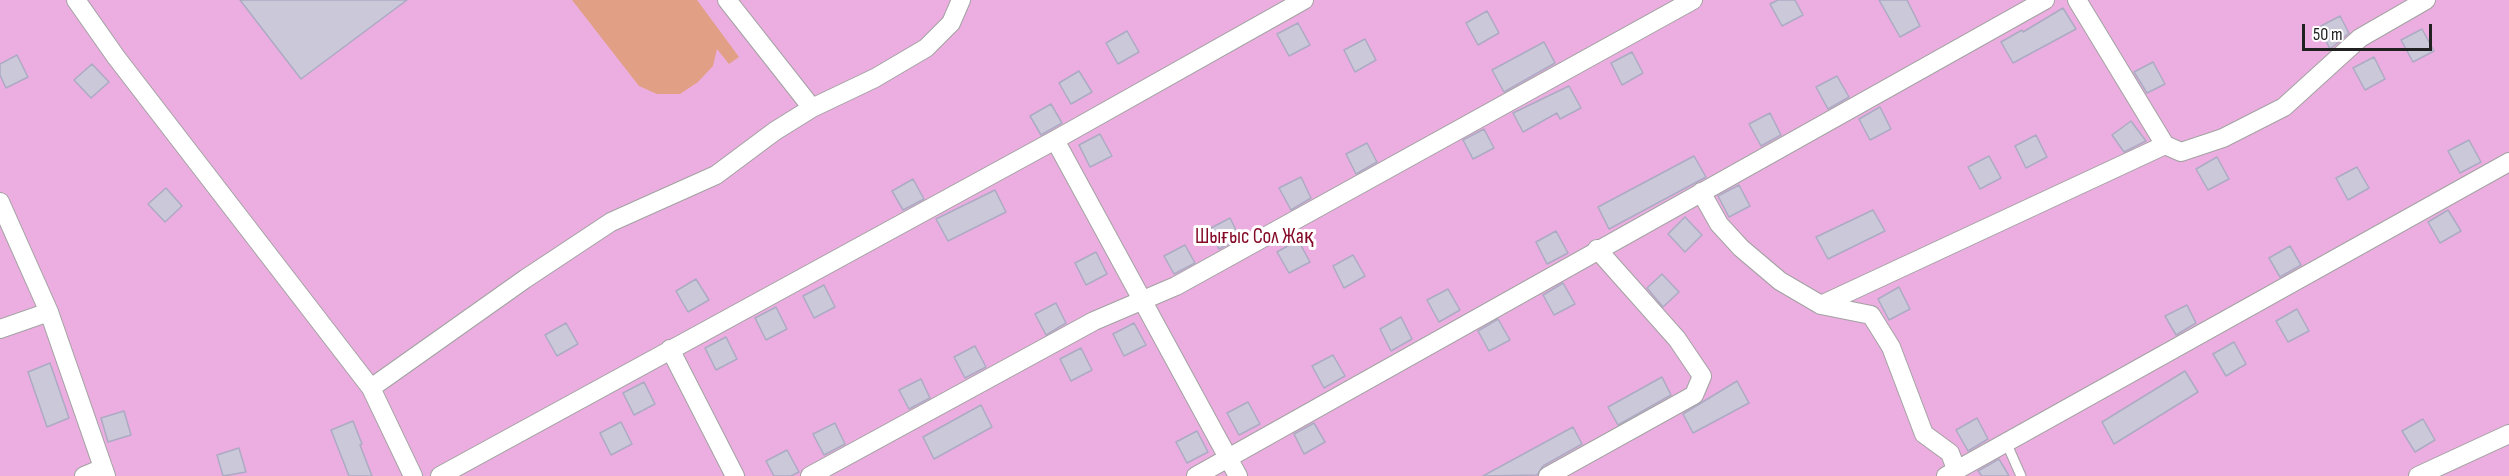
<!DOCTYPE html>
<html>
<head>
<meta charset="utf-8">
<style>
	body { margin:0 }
	#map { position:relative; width:2509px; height:476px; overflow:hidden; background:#ebe8f2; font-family:"Sofia Sans Condensed",sans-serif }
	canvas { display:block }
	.scale { position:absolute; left:2302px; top:24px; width:130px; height:27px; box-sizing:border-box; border:3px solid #212121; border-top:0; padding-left:8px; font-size:18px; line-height:21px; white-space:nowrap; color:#212121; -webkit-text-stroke:4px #fff; paint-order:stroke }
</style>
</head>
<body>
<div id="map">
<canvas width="2509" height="476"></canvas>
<div class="scale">50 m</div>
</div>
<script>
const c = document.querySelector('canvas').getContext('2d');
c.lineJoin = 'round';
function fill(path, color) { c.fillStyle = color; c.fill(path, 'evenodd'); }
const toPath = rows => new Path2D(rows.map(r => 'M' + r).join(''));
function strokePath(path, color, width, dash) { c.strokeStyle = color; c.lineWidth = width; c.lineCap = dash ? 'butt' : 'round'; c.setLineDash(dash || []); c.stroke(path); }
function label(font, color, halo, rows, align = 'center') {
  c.font = font + ' "Sofia Sans Condensed",sans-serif'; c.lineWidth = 6; c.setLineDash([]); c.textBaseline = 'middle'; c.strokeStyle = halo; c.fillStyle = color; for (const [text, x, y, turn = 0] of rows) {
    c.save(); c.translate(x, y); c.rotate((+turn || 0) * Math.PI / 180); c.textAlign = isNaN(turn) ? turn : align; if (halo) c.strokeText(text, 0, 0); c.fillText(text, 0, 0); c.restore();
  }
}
fill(toPath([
	[0,0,2509,0,2509,476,0,476]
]), '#ecaee0');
fill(toPath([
	[572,0,697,0,739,57,729,64,717,49,713,66,698,82,680,94,657,94,639,86]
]), '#e1a085');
const building = toPath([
	[240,0,407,0,301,79,240,0],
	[1778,0,1795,0,1803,15,1782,26,1770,4,1778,0],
	[1879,0,1907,0,1920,26,1900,37,1879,0],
	[2063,8,2076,29,2013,63,2001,42,2022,30,2023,32,2063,8],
	[1487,11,1499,33,1478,45,1466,23,1487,11],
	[2340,16,2349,33,2330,49,2319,27,2340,16],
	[1298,23,1310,45,1289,56,1277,34,1298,23],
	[2422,29,2434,51,2413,62,2401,40,2422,29],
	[1127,31,1139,52,1118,64,1106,43,1127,31],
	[1365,39,1376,60,1355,72,1344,50,1365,39],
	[1544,42,1555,63,1504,92,1492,70,1544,42],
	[1632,52,1643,73,1622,85,1611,63,1632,52],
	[17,55,28,77,6,88,0,75,0,64,17,55],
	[2374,57,2385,79,2365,90,2353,68,2374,57],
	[2153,62,2165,84,2147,93,2134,72,2153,62],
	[92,64,109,82,91,98,74,80,92,64],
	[1079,71,1092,92,1071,104,1059,83,1079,71],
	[1837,76,1849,97,1828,109,1816,87,1837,76],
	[1569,86,1581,108,1560,119,1557,113,1523,132,1513,113,1569,86],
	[1051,104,1062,123,1041,135,1030,116,1051,104],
	[1880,107,1891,129,1870,140,1859,119,1880,107],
	[1770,113,1781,135,1761,146,1749,124,1770,113],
	[2131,121,2146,141,2124,152,2112,135,2131,121],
	[1484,129,1494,148,1473,159,1463,140,1484,129],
	[1100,134,1112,156,1090,167,1079,145,1100,134],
	[2036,135,2047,157,2026,168,2015,146,2036,135],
	[2469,140,2481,162,2460,173,2448,151,2469,140],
	[1367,143,1377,162,1356,174,1346,154,1367,143],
	[1694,156,1706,177,1609,229,1598,207,1694,156],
	[1989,156,2001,178,1980,189,1968,167,1989,156],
	[2217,157,2229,179,2208,190,2196,169,2217,157],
	[2357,167,2369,188,2348,200,2336,178,2357,167],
	[1301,177,1311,198,1291,210,1279,188,1301,177],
	[913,179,924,199,903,210,892,191,913,179],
	[1739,185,1750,206,1729,217,1718,196,1739,185],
	[166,188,182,206,165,222,148,204,166,188],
	[995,190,1006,212,948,241,936,219,995,190],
	[1873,210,1885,231,1828,259,1816,237,1873,210],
	[2448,210,2461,231,2440,243,2428,222,2448,210],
	[1685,217,1702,235,1685,252,1668,234,1685,217],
	[1230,218,1240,238,1219,249,1209,229,1230,218],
	[1556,231,1568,253,1547,264,1536,242,1556,231],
	[1298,240,1310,262,1289,273,1277,252,1298,240],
	[1185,245,1195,263,1174,274,1164,256,1185,245],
	[2290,246,2301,265,2280,277,2269,258,2290,246],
	[1096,252,1107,274,1086,285,1075,263,1096,252],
	[1353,255,1365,276,1344,288,1333,266,1353,255],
	[1662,274,1679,292,1663,307,1647,288,1662,274],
	[696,279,709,300,688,312,676,291,696,279],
	[1563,283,1575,304,1554,315,1543,295,1563,283],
	[824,285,835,307,814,318,803,296,824,285],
	[1899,287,1910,309,1889,320,1878,299,1899,287],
	[1448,289,1460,310,1439,322,1427,300,1448,289],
	[1056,303,1066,323,1046,335,1035,314,1056,303],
	[2187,305,2196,323,2176,335,2165,316,2187,305],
	[776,307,787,329,766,340,755,318,776,307],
	[2297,309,2309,331,2288,342,2276,321,2297,309],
	[1401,317,1412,339,1391,351,1380,329,1401,317],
	[1498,319,1510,340,1489,351,1478,331,1498,319],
	[566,323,578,344,557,356,545,335,566,323],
	[1134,323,1146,345,1124,356,1113,334,1134,323],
	[726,337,737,359,716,370,705,348,726,337],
	[2234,342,2246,364,2226,376,2213,354,2234,342],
	[975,346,986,367,965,378,954,357,975,346],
	[1081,348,1092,370,1071,381,1060,359,1081,348],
	[1333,355,1345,376,1324,388,1312,366,1333,355],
	[50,363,69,418,47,427,28,372,50,363],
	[2185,371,2198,392,2114,444,2102,422,2185,371],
	[1662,377,1671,395,1618,425,1608,407,1662,377],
	[921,379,930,398,909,409,899,390,921,379],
	[1737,381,1749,403,1693,433,1683,414,1737,381],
	[644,382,655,404,634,415,623,393,644,382],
	[1248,402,1260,424,1239,435,1227,413,1248,402],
	[981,405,992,427,934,459,923,437,981,405],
	[124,411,131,435,108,442,101,418,124,411],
	[1977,418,1988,439,1968,451,1956,430,1977,418],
	[2423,419,2435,440,2415,452,2402,431,2423,419],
	[353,421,362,444,360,445,372,476,349,476,331,430,353,421],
	[621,422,632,444,611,455,600,433,621,422],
	[835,423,845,444,824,455,813,434,835,423],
	[1314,423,1325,442,1304,454,1294,434,1314,423],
	[1573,427,1582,444,1543,466,1537,475,1483,476,1573,427],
	[1197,431,1208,452,1187,463,1176,442,1197,431],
	[239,448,246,472,223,476,217,455,239,448],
	[787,450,799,472,791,476,774,476,766,461,787,450],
	[1999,459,2009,476,1982,476,1978,471,1999,459]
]);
fill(building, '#cac8d9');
strokePath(building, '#adaac4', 1.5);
const lane = toPath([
	[2006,442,2021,476]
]);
const street = toPath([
	[76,0,116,57,371,388,413,476],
	[727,0,812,108],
	[2077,0,2165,145],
	[1055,140,1238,476],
	[1701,192,1719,224,1741,248,1780,281,1821,305,2165,145,2181,152,2223,138,2284,107,2360,38,2426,0],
	[0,202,49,312,106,476],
	[1821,305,1871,315,1891,347,1924,434,1950,453,1956,469],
	[0,329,49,312],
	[670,349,735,476],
	[371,388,525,279,611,222,716,175,775,131,812,108,875,78,926,48,951,23,961,0],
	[84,476,103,468],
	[440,476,1055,140,1304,0],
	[810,476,1094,321,1176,286,1693,0],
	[1196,476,2045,0],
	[1548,476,1694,395,1702,376,1677,339,1597,249],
	[1946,476,2509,162],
	[2418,476,2509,434]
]);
strokePath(lane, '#a2a2a2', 11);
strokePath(street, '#a2a2a2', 20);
strokePath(lane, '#fff', 9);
strokePath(street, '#fff', 18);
label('21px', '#850a27', '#fff', [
	["Шығыс Сол Жақ",1254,238]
]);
</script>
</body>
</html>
